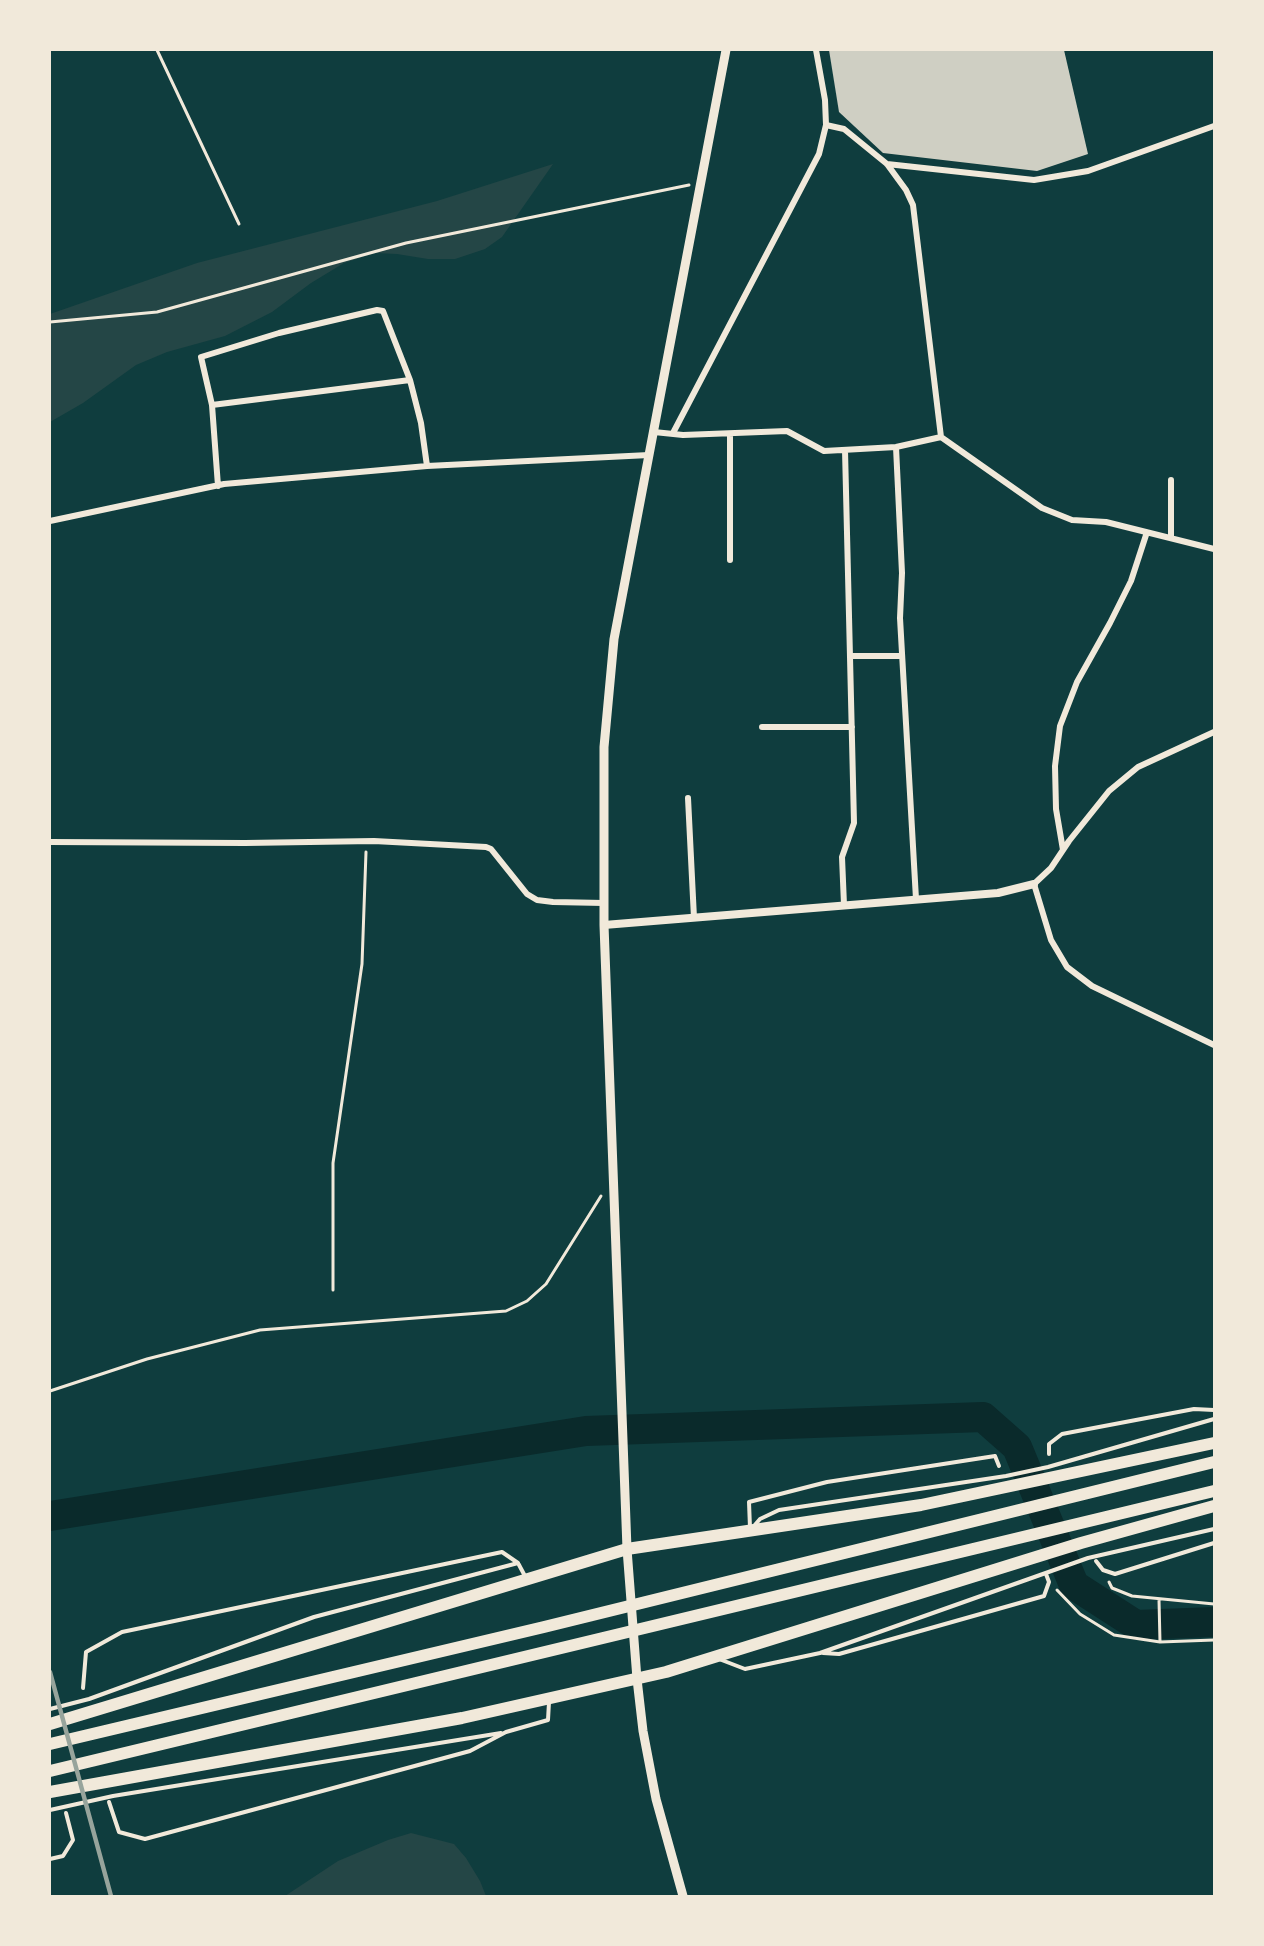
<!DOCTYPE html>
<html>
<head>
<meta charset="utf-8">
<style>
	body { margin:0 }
	#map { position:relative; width:1264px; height:1946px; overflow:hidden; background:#0f3d3e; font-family:Mulish,sans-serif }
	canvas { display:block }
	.frame { position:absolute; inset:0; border:51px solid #f1e9da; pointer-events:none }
</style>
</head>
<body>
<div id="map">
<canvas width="1264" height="1946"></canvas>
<div class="frame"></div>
</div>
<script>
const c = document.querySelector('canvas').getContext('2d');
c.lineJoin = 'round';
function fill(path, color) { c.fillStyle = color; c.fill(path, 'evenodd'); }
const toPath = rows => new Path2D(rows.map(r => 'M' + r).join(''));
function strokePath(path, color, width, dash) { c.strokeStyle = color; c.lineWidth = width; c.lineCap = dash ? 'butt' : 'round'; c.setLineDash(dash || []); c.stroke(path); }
fill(toPath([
	[553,164,502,237,485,249,455,259,428,259,397,254,375,253,344,263,311,283,272,312,225,336,167,352,136,365,83,403,50,422,50,314,197,263,437,201],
	[411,1833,454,1844,466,1858,480,1881,486,1896,285,1896,338,1861,388,1840]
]), '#244646');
strokePath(toPath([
	[50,1516,586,1431,983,1417,1017,1447,1074,1585,1136,1625,1214,1622]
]), '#0a2a2b', 30);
fill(toPath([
	[829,50,1064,50,1088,154,1037,171,883,153,839,112]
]), '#cfcfc3');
strokePath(toPath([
	[157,50,239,224],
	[50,322,157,312,406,243,689,185],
	[333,1290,333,1163,362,964,366,852],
	[50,1391,147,1359,260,1330,506,1311,527,1301,546,1284,601,1196],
	[1109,1582,1112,1588,1132,1596,1214,1604],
	[1057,1590,1080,1614,1114,1635,1160,1642,1214,1640],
	[1159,1600,1160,1642]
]), '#f1e9da', 3);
strokePath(toPath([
	[1049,1454,1049,1444,1062,1434,1194,1409,1214,1410],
	[754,1526,760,1519,779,1510,1006,1476,1048,1467,1214,1419],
	[750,1528,749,1502,827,1482,995,1456,999,1466],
	[1096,1561,1103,1570,1115,1574,1214,1543],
	[823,1653,839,1654,1044,1596,1049,1582,1046,1574],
	[719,1659,745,1669,820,1653,1088,1558,1214,1529],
	[83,1688,86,1652,122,1632,502,1552,518,1563],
	[50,1709,89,1699,314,1617,518,1563,526,1578],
	[109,1802,119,1832,145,1839,470,1751,506,1732,548,1720,549,1702],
	[50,1810,113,1796,501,1733],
	[50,1859,63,1856,73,1840,66,1813]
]), '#f1e9da', 4);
strokePath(toPath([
	[826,125,844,129,887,164,906,190,913,205,941,437,1042,508,1072,520,1106,522,1214,549],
	[887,164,1034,180,1088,171,1214,126],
	[212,405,410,380],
	[654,432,683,435,787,431,824,451,896,447,941,437],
	[673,433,819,154,826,125,825,100,816,50],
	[730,434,730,560],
	[896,447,902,573,900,618,916,899],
	[1171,480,1171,538],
	[218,486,212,405,201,357,279,333,377,310,383,311,410,380,421,423,427,466],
	[50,521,224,484,427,466,649,455],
	[850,656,902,656],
	[762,727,852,727],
	[1214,732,1138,767,1109,791,1069,841,1051,868,1034,884,1051,940,1067,967,1092,986,1214,1045],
	[688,798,694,918],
	[50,842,245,843,374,841,486,847,491,849,527,894,537,900,553,902,604,903],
	[1063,850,1056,809,1055,766,1060,726,1077,682,1110,623,1131,581,1147,532],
	[844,905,842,857,854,823,845,450]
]), '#f1e9da', 6);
strokePath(toPath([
	[604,925,998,893,1034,884]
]), '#f1e9da', 8);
strokePath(toPath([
	[683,1896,656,1799,643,1731,637,1679,627,1549,604,925,604,747,614,639,726,50]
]), '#f1e9da', 9);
strokePath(toPath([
	[50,1724,627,1549,921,1505,1214,1443],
	[50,1744,544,1627,1214,1462],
	[50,1771,1214,1491],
	[50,1792,462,1718,666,1672,1081,1543,1214,1506]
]), '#f1e9da', 12);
strokePath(toPath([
	[50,1672,111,1896]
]), '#97a49c', 4.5);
</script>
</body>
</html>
